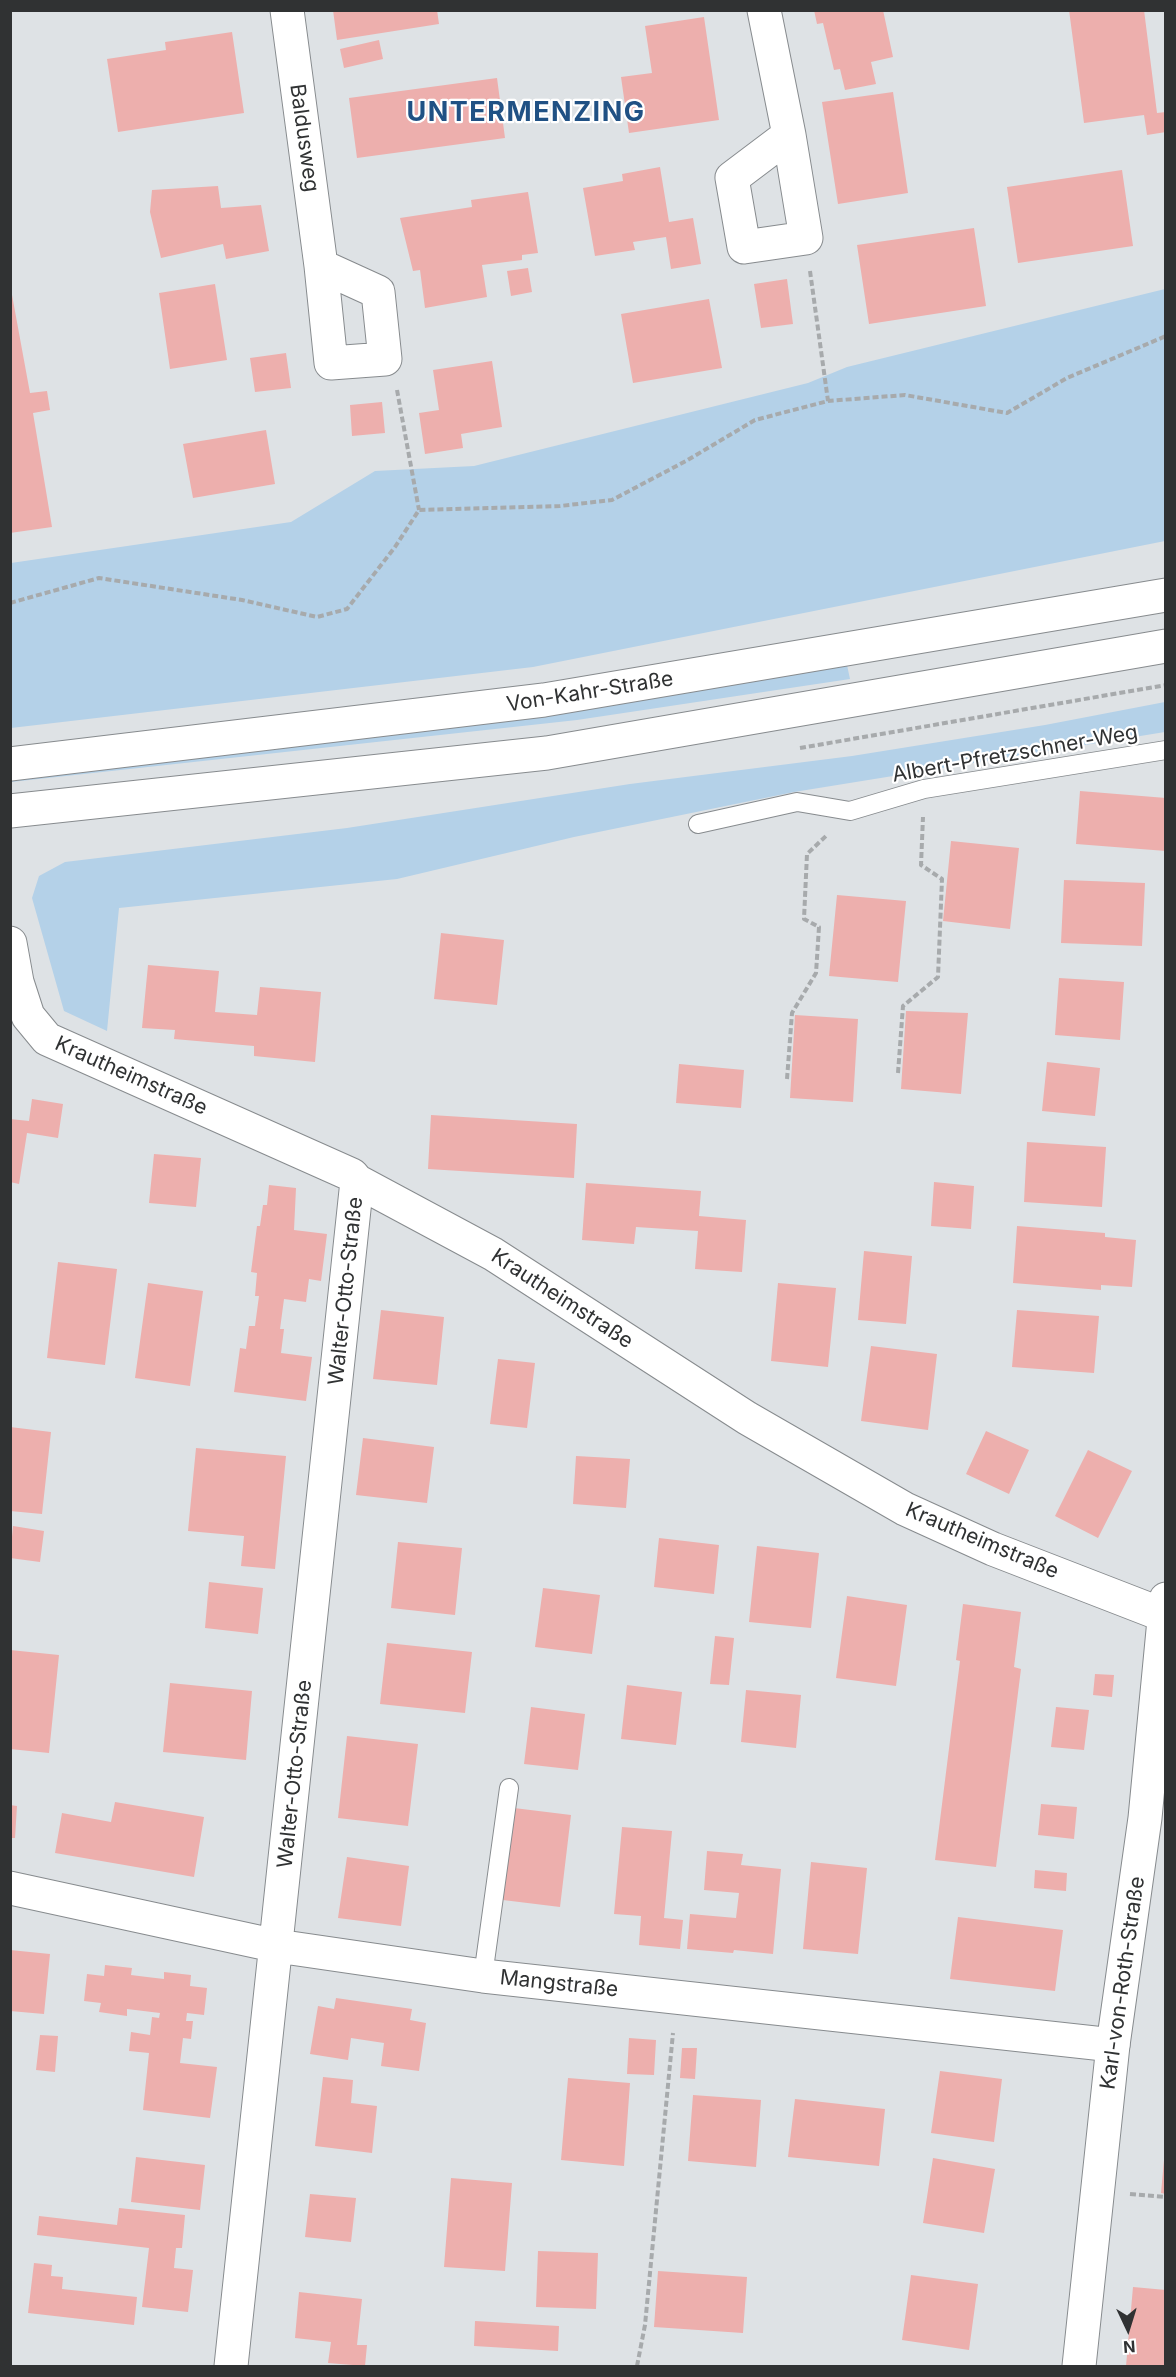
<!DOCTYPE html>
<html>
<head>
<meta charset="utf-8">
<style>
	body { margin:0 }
	#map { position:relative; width:1176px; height:2377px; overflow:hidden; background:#dee2e5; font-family:Inter,sans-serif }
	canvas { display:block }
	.frame { position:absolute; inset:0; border:12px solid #303233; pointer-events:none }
	.north { position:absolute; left:1098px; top:2299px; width:60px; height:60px; -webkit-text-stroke:4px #fff; paint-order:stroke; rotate:176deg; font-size:16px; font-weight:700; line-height:24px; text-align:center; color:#303233 }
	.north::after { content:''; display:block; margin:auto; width:21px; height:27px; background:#303233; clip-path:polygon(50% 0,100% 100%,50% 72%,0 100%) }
</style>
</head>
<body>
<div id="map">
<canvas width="1176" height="2377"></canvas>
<div class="frame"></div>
<div class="north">N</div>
</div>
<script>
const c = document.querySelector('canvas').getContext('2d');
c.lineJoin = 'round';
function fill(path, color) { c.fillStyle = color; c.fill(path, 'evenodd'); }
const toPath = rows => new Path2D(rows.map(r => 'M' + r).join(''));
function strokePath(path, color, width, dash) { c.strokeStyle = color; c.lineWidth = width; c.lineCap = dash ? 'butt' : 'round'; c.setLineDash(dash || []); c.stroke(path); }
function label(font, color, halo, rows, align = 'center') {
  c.font = font + ' Inter,sans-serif'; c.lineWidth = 4.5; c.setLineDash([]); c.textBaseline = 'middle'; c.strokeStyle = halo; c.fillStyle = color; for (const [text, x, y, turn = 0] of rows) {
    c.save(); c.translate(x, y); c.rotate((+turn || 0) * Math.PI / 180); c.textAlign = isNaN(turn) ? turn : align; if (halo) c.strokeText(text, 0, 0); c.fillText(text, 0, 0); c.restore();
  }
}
fill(toPath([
	[1165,289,1165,541,533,667,11,728,11,563,291,522,375,471,474,466,808,383,847,367],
	[847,665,850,679,577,720,11,782,10,771],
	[1165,702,1165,732,794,792,574,837,397,879,119,908,107,1031,64,1011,32,898,39,876,65,862,347,828,630,784,852,756,1045,725]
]), '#b4d1e8');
fill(toPath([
	[333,10,437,10,439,24,337,40],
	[814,10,883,10,893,57,871,62,876,84,845,90,840,69,834,70,823,23,817,24],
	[1069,10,1144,10,1157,113,1166,112,1166,132,1147,135,1144,115,1084,123],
	[704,17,719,120,629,133,621,77,652,73,645,26],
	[232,32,244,113,118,132,107,59,166,50,165,42],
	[379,40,383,59,344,68,340,49],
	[497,78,505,138,357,158,349,98],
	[893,92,908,193,838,204,822,102],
	[660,167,669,222,693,218,701,264,671,269,666,237,633,242,635,250,595,256,583,188,623,181,622,174],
	[1122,170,1133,246,1018,263,1007,187],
	[218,186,221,208,261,205,269,251,226,259,223,244,161,258,150,212,152,190],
	[528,192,538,253,522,255,522,260,482,265,487,297,425,308,420,270,413,271,400,218,472,207,471,200],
	[974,228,986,306,869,324,857,245],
	[528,268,532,292,511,296,507,271],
	[787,279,793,324,761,328,754,284],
	[10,284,30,393,47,391,50,410,33,413,52,527,10,533],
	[215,284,227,360,170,369,159,293],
	[709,299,722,368,633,383,621,314],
	[286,353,291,388,255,392,250,358],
	[492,361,502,427,461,434,463,448,425,454,419,413,439,410,433,370],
	[382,402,385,433,352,436,350,405],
	[266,430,275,484,193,498,183,444],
	[1080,791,1166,798,1166,851,1076,844],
	[951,841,1019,848,1010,929,943,921],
	[1064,880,1145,883,1142,946,1061,943],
	[837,895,906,901,898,982,829,976],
	[441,933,504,940,497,1005,434,999],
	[148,965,219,971,215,1012,257,1015,260,987,321,992,315,1062,254,1056,254,1046,174,1039,175,1030,142,1028],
	[1059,978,1124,982,1120,1040,1055,1035],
	[906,1011,968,1013,961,1094,901,1089],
	[795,1015,858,1019,853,1102,790,1098],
	[1047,1062,1100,1068,1095,1116,1042,1111],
	[679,1064,744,1070,741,1108,676,1103],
	[32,1099,63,1104,58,1138,27,1133,19,1184,10,1182,10,1119,29,1121],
	[431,1115,577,1124,574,1178,428,1169],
	[1027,1142,1106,1147,1102,1207,1024,1202],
	[154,1154,201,1158,196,1207,149,1203],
	[934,1182,974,1186,971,1229,931,1226],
	[586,1183,701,1191,699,1216,746,1220,742,1272,695,1269,698,1231,636,1227,634,1244,582,1240],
	[269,1185,296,1188,294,1230,327,1234,321,1281,309,1279,306,1302,284,1299,280,1329,284,1329,281,1353,312,1357,306,1401,234,1392,240,1348,246,1349,249,1326,255,1326,259,1296,255,1296,257,1273,251,1272,257,1226,260,1226,263,1205,267,1205],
	[1017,1226,1105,1233,1105,1237,1136,1240,1132,1287,1101,1285,1101,1290,1013,1283],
	[864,1251,912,1256,906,1324,858,1320],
	[58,1262,117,1269,105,1365,47,1358],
	[148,1283,203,1291,190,1386,135,1378],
	[778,1283,836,1288,828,1367,771,1361],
	[381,1310,444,1317,437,1385,373,1379],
	[1017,1310,1099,1316,1094,1373,1012,1367],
	[871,1346,937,1354,928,1430,861,1421],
	[498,1359,535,1363,527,1428,490,1424],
	[10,1427,51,1432,42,1514,10,1511],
	[986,1431,1029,1450,1009,1494,966,1474],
	[363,1438,434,1447,427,1503,356,1495],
	[196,1448,286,1456,275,1569,241,1566,244,1536,188,1531],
	[1088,1450,1132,1471,1098,1538,1055,1516],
	[576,1456,630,1459,626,1508,573,1504],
	[13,1526,44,1531,40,1562,10,1558],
	[659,1538,719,1545,714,1594,654,1587],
	[398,1542,462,1548,455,1615,391,1608],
	[757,1546,819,1553,811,1628,749,1622],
	[209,1582,263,1588,258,1634,205,1628],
	[543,1588,600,1595,592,1654,535,1647],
	[847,1596,907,1605,896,1686,836,1678],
	[963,1604,1021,1612,1014,1667,1021,1669,996,1867,935,1860,960,1661,956,1660],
	[715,1636,734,1638,729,1685,710,1684],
	[387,1643,472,1652,465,1713,380,1704],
	[10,1650,59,1655,49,1753,10,1749],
	[1095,1674,1114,1675,1112,1697,1093,1695],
	[170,1683,252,1691,246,1760,163,1752],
	[627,1685,682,1692,676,1745,621,1739],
	[746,1690,801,1695,796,1748,741,1742],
	[531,1707,585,1714,578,1770,524,1764],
	[1056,1707,1089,1710,1084,1750,1051,1747],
	[347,1736,418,1744,408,1826,338,1818],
	[115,1802,204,1817,194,1877,55,1853,62,1813,111,1822],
	[1041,1804,1077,1807,1074,1839,1038,1835],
	[10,1805,17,1806,15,1838,10,1838],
	[514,1808,571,1815,560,1907,503,1900],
	[622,1827,672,1831,664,1918,683,1920,680,1949,639,1945,641,1916,614,1914],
	[707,1851,743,1854,741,1865,781,1869,773,1954,734,1950,733,1953,687,1949,690,1914,736,1918,739,1893,704,1890],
	[347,1857,409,1866,401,1926,338,1918],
	[811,1862,867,1868,858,1954,803,1949],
	[1035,1870,1067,1873,1066,1891,1034,1888],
	[958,1917,1063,1930,1055,1991,950,1979],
	[10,1950,50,1954,44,2014,10,2011],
	[105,1965,132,1968,131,1975,147,1977,164,1979,164,1972,191,1975,190,1986,207,1988,204,2015,187,2013,186,2021,193,2021,191,2039,183,2038,180,2063,217,2067,210,2118,143,2110,149,2053,129,2051,131,2032,150,2035,152,2017,159,2018,160,2013,127,2009,127,2016,99,2012,101,2003,84,2001,87,1974,104,1976],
	[336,1998,412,2009,410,2020,426,2023,419,2071,381,2066,384,2043,351,2038,348,2060,310,2054,318,2006,334,2009],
	[40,2035,58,2036,55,2072,36,2070],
	[629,2038,656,2040,654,2075,627,2074],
	[682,2048,697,2048,695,2079,680,2078],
	[940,2071,1002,2079,994,2142,931,2133],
	[323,2077,353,2080,351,2103,377,2106,372,2153,315,2146],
	[568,2078,630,2083,624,2166,561,2160],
	[693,2095,761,2100,756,2167,688,2161],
	[795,2099,885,2109,879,2166,788,2157],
	[136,2157,205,2165,200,2210,131,2202],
	[933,2158,995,2169,984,2233,923,2223],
	[1164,2160,1166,2160,1166,2194,1161,2193],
	[451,2178,512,2183,505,2271,444,2267],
	[310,2194,356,2198,351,2242,305,2237],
	[119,2208,185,2215,182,2248,176,2248,174,2268,193,2270,188,2312,142,2307,149,2248,37,2235,39,2216,117,2225],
	[538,2251,598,2253,596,2309,536,2307],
	[34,2263,52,2265,51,2276,63,2277,62,2289,137,2297,134,2325,28,2313],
	[658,2271,747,2277,743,2333,654,2327],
	[911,2275,978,2284,969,2350,902,2340],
	[1133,2287,1166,2290,1166,2366,1126,2366],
	[299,2292,362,2299,357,2345,367,2345,365,2366,328,2363,331,2342,295,2338],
	[475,2321,559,2326,558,2351,474,2346]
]), '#edafad');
const service = toPath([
	[698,824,797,802,850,811,924,789,1166,750],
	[483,1976,509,1788]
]);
const minor = toPath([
	[287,10,321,266,331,363,385,359,378,292,321,266],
	[764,10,789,135,806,238,744,247,732,178,789,135],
	[10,943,17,982,28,1016,47,1039,352,1175,357,1181,493,1254,747,1418,905,1509,993,1549,1166,1616],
	[10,1888,277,1946,483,1976,1113,2045],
	[231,2366,357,1181]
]);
const tertiary = toPath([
	[1079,2366,1113,2045,1145,1818,1166,1599]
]);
const secondary = toPath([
	[10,764,544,700,1166,595],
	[10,811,547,753,1166,646]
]);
strokePath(service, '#878b8e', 20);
strokePath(minor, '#878b8e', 35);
strokePath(tertiary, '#878b8e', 35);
strokePath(secondary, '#878b8e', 35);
strokePath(toPath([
	[810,271,828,401],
	[397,390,419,510],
	[10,603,99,578,242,600,317,617,347,609,395,547,419,510,560,506,612,500,686,461,755,420,828,401,905,395,1007,413,1067,378,1166,336],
	[800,748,1166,685],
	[898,1073,903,1006,938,977,942,879,921,865,923,817],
	[787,1079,792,1013,816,973,819,927,804,919,807,854,827,835],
	[1130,2194,1166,2197],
	[637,2366,645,2325,673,2033]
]), '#a7aaac', 4, [6, 3]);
strokePath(service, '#fff', 18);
strokePath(minor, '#fff', 33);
strokePath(tertiary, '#fff', 33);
strokePath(secondary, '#fff', 33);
label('21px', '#303233', '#fff', [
	["Baldusweg",304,138,82],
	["Von-Kahr-Straße",590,692,-9],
	["Albert-Pfretzschner-Weg",1015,754,-10],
	["Krautheimstraße",131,1076,24],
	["Walter-Otto-Straße",346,1291,-84],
	["Krautheimstraße",562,1299,33],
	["Krautheimstraße",982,1541,23],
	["Walter-Otto-Straße",295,1774,-84],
	["Karl-von-Roth-Straße",1123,1983,-82],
	["Mangstraße",559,1984,6]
]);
c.letterSpacing = '1.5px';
label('bold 27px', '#205184', '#fff', [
	["UNTERMENZING",526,113]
]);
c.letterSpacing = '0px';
</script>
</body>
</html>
